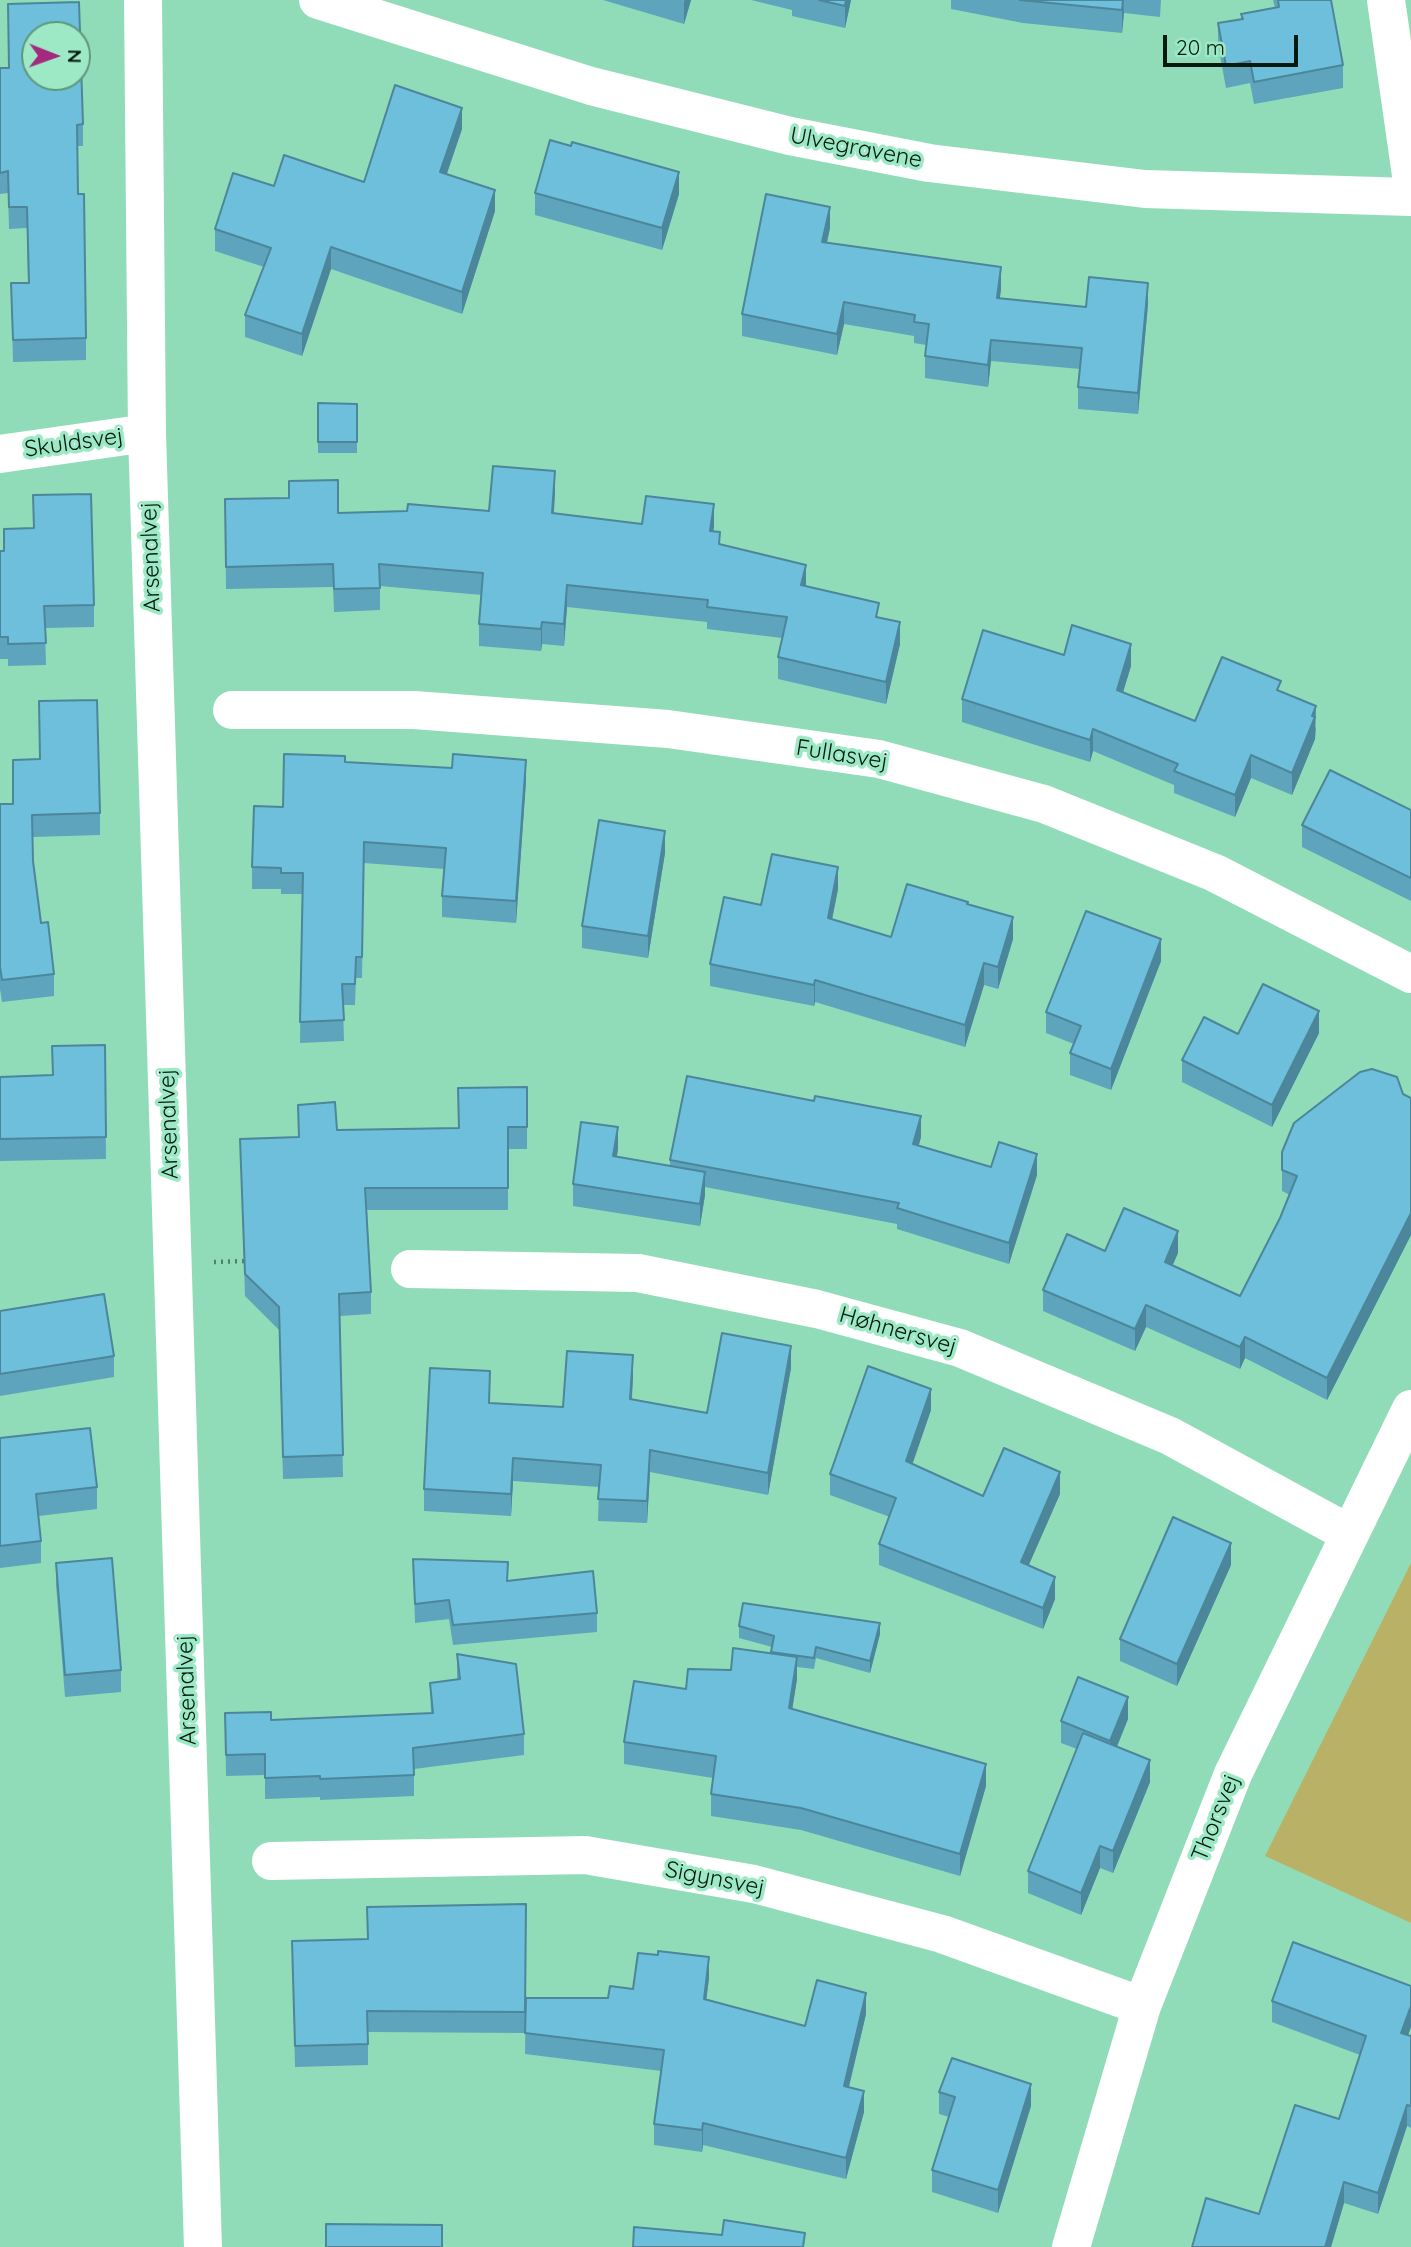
<!DOCTYPE html>
<html>
<head>
<meta charset="utf-8">
<style>
	body { margin:0 }
	#map { position:relative; width:1411px; height:2247px; overflow:hidden; background:#91dcb8; font-family:Quicksand,sans-serif }
	canvas { display:block }
	.north { position:absolute; left:21px; top:21px; width:70px; height:70px; box-sizing:border-box; background:#9ee9c5; border:2px solid #5f967c; border-radius:50%; rotate:91deg; font-size:19px; font-weight:700; line-height:28px; text-align:center; color:#001a0e }
	.north::after { content:''; display:block; margin:auto; width:24px; height:32px; background:#a42a7f; clip-path:polygon(50% 0,100% 100%,50% 72%,0 100%) }
	.scale { position:absolute; left:1163px; top:35px; width:135px; height:32px; box-sizing:border-box; border:4px solid #001a0e; border-top:0; padding-left:9px; font-size:21px; line-height:24px; white-space:nowrap; color:#001a0e; -webkit-text-stroke:5px #9ee9c5; paint-order:stroke }
</style>
</head>
<body>
<div id="map">
<canvas width="1411" height="2247"></canvas>
<div class="north">N</div>
<div class="scale">20 m</div>
</div>
<script>
const c = document.querySelector('canvas').getContext('2d');
c.lineJoin = 'round';
function fill(path, color) { c.fillStyle = color; c.fill(path, 'evenodd'); }
const toPath = rows => new Path2D(rows.map(r => 'M' + r).join(''));
function strokePath(path, color, width, dash) { c.strokeStyle = color; c.lineWidth = width; c.lineCap = dash ? 'butt' : 'round'; c.setLineDash(dash || []); c.stroke(path); }
function label(font, color, halo, rows, align = 'center') {
  c.font = font + ' Quicksand,sans-serif'; c.lineWidth = 7; c.setLineDash([]); c.textBaseline = 'middle'; c.strokeStyle = halo; c.fillStyle = color; for (const [text, x, y, turn = 0] of rows) {
    c.save(); c.translate(x, y); c.rotate((+turn || 0) * Math.PI / 180); c.textAlign = isNaN(turn) ? turn : align; if (halo) c.strokeText(text, 0, 0); c.fillText(text, 0, 0); c.restore();
  }
}
fill(toPath([
	[1411,1563,1411,1923,1265,1856]
]), '#b9b165');
strokePath(toPath([
	[214,1262,247,1261]
]), '#4e8269', 4.5, [2, 5]);
strokePath(toPath([
	[143,0,147,433,203,2247],
	[1386,0,1411,175],
	[0,454,147,433],
	[232,710,414,710,668,729,879,759,1044,804,1215,873,1411,974],
	[410,1269,638,1273,817,1309,960,1348,1170,1436,1348,1533],
	[271,1861,585,1855,754,1884,942,1934,1142,2006],
	[1071,2247,1142,2006,1233,1774,1411,1409]
]), '#fff', 38);
strokePath(toPath([
	[318,0,591,86,790,136,929,163,1145,189,1411,197]
]), '#fff', 38);
fill(toPath([
	[603,0,691,0,684,24],
	[751,0,851,0,845,28,792,16,792,10],
	[951,0,1161,0,1160,17,1124,13,1122,33,1023,23,951,9],
	[1273,0,1331,0,1343,65,1343,88,1254,104,1250,83,1226,88,1218,45,1218,23,1241,19,1241,14,1275,8],
	[0,68,83,124,83,146,77,146,78,194,86,338,86,360,13,362,11,283,28,283,27,228,9,229,8,193,0,194],
	[462,129,447,174,495,211,462,314,331,269,302,356,245,337,245,315,264,267,215,251,215,229,274,186,364,182],
	[571,146,679,194,662,250,535,215,535,193],
	[830,228,827,243,1001,289,1000,298,1086,307,1148,304,1138,414,1078,409,1078,387,1080,369,991,361,988,387,925,378,925,356,926,345,914,343,914,336,844,324,837,355,742,336,742,314],
	[318,403,357,404,357,453,318,453],
	[555,493,554,513,642,524,714,526,713,531,720,545,806,586,879,617,900,644,886,704,778,679,778,657,782,638,707,629,707,622,567,607,564,646,542,644,541,651,479,646,479,624,482,595,380,586,380,610,334,612,333,587,226,589,225,499,338,513,489,511],
	[33,495,94,605,94,627,45,628,46,665,8,666,8,659,0,659,0,551,4,551,33,528],
	[1064,655,1131,666,1123,692,1195,721,1281,691,1316,728,1315,739,1292,795,1251,778,1235,817,1174,793,1174,785,1093,751,1090,762,962,722,962,699],
	[345,762,526,781,516,923,442,917,442,896,444,869,364,863,362,978,356,978,355,1005,343,1005,344,1041,300,1043,302,894,281,894,281,889,252,889,252,867,283,807],
	[0,804,100,813,100,835,33,837,33,861,41,923,54,974,54,996,2,1002,0,989],
	[1411,810,1411,901,1302,847,1302,825],
	[665,853,648,958,582,948,582,926],
	[838,889,832,919,891,937,968,905,1013,939,998,989,984,985,965,1047,815,1002,814,1006,710,986,710,964,761,905],
	[1161,961,1111,1090,1070,1075,1070,1053,1074,1044,1046,1033,1046,1012],
	[1319,1033,1272,1127,1182,1082,1182,1060,1238,1034],
	[105,1045,106,1159,0,1161,0,1077,52,1075],
	[527,1087,527,1149,508,1149,508,1210,367,1210,371,1292,371,1314,340,1316,343,1477,283,1479,279,1330,245,1296,240,1139,298,1137,298,1105,337,1130,458,1128],
	[1403,1094,1411,1098,1411,1235,1327,1400,1245,1358,1240,1369,1146,1327,1135,1351,1043,1311,1043,1290,1105,1251,1178,1253,1172,1265,1240,1296,1280,1218,1290,1195,1282,1191,1282,1152],
	[921,1137,919,1145,991,1167,1037,1175,1009,1264,897,1229,897,1224,705,1187,705,1195,700,1226,573,1206,573,1184,618,1149,617,1156,670,1166,670,1160],
	[0,1311,114,1356,114,1377,0,1396],
	[791,1368,768,1495,650,1472,647,1523,598,1521,599,1487,513,1481,511,1516,424,1511,424,1489,490,1393,490,1403,563,1407,633,1377,632,1399,707,1413],
	[931,1410,912,1464,983,1496,1060,1494,1028,1565,1055,1599,1043,1629,879,1565,879,1544,890,1517,830,1495,830,1474],
	[0,1438,97,1487,97,1509,39,1516,41,1541,41,1563,0,1568],
	[413,1559,508,1581,597,1613,597,1632,453,1645,449,1619,415,1623],
	[56,1563,121,1670,121,1692,65,1697,56,1585],
	[1231,1565,1177,1686,1120,1661,1120,1639],
	[739,1626,880,1634,870,1673,816,1658,814,1669,797,1667,797,1679,792,1709,986,1786,960,1876,801,1830,711,1816,711,1794,713,1778,624,1764,624,1742,686,1689,771,1654,772,1647,739,1638],
	[457,1654,524,1734,524,1755,414,1769,414,1796,320,1800,320,1797,265,1799,265,1775,226,1776,225,1713,271,1720,431,1713,430,1683,457,1679],
	[1128,1719,1117,1747,1150,1782,1113,1873,1100,1868,1081,1915,1028,1893,1028,1871,1077,1749,1061,1743,1061,1721],
	[526,1904,525,2033,368,2032,368,2065,295,2067,292,1941,368,1939],
	[709,1978,706,1999,805,2026,866,2014,849,2087,864,2112,846,2179,703,2145,702,2152,654,2145,654,2124,661,2071,525,2054,526,1998,608,1998,633,1989],
	[1411,1986,1411,2027,1408,2035,1411,2036,1411,2128,1407,2126,1378,2214,1344,2203,1331,2247,1192,2247,1259,2214,1339,2119,1360,2055,1272,2022,1272,2001],
	[939,2092,1031,2106,998,2213,932,2192,932,2170,949,2117,939,2114]
]), '#5ea4bd');
fill(toPath([
	[685,0,691,0,684,24,684,2],
	[846,0,851,0,845,28,845,6],
	[1123,0,1124,13,1122,33,1122,10],
	[462,108,462,129,440,193,440,172],
	[679,172,679,194,662,250,662,228],
	[495,190,495,211,462,314,462,292],
	[830,207,830,228,822,263,822,242],
	[331,247,331,269,302,356,302,334],
	[1001,267,1001,289,997,319,997,298],
	[1148,283,1148,304,1138,414,1138,393],
	[844,302,844,324,837,355,837,334],
	[991,340,991,361,988,387,988,365],
	[555,471,555,493,552,535,552,513],
	[714,504,714,526,710,553,710,531],
	[806,565,806,587,801,585],
	[567,585,567,607,564,646,564,624],
	[542,622,542,644,541,651,541,629],
	[900,622,900,644,886,704,886,682],
	[1131,644,1131,666,1117,712,1117,690],
	[1316,706,1315,739,1292,795,1292,773],
	[1093,729,1093,751,1090,762,1090,740],
	[1251,755,1251,778,1235,817,1235,795],
	[526,760,526,781,516,923,516,901],
	[665,831,665,853,648,958,648,936],
	[838,867,838,889,828,940,828,918],
	[1013,917,1013,939,998,989,998,967],
	[1161,939,1161,961,1111,1090,1111,1069],
	[984,963,984,985,965,1047,965,1025],
	[815,980,815,1002,814,1006,814,985],
	[1319,1011,1319,1033,1272,1127,1272,1105],
	[921,1116,921,1137,913,1165,913,1144],
	[618,1127,618,1149,613,1178,613,1156],
	[1037,1154,1037,1175,1009,1264,1009,1243],
	[705,1172,705,1195,700,1226,700,1204],
	[1411,1213,1411,1235,1327,1400,1327,1378],
	[1178,1231,1178,1253,1165,1283,1165,1262],
	[1146,1305,1146,1327,1135,1351,1135,1329],
	[1245,1337,1245,1358,1240,1369,1240,1347],
	[791,1346,791,1368,768,1495,768,1473],
	[633,1355,633,1377,630,1421,630,1399],
	[931,1389,931,1410,906,1483,906,1461],
	[650,1450,650,1472,647,1523,647,1501],
	[513,1458,513,1481,511,1516,511,1494],
	[1060,1472,1060,1494,1021,1583,1021,1562],
	[1231,1543,1231,1565,1177,1686,1177,1664],
	[1055,1577,1055,1599,1043,1629,1043,1608],
	[880,1623,880,1634,870,1673,870,1661],
	[797,1657,797,1679,789,1730,789,1708],
	[1128,1697,1128,1719,1110,1763,1110,1741],
	[1150,1760,1150,1782,1113,1873,1113,1851],
	[986,1764,986,1786,960,1876,960,1854],
	[1100,1846,1100,1868,1081,1915,1081,1893],
	[709,1957,709,1978,704,2020,704,1999],
	[866,1993,866,2014,844,2107,844,2086],
	[1411,2006,1411,2027,1401,2054,1401,2033],
	[1031,2084,1031,2106,998,2213,998,2190],
	[864,2091,864,2112,846,2179,846,2158],
	[1407,2105,1407,2126,1378,2214,1378,2193],
	[703,2123,703,2145,702,2152,702,2130],
	[1344,2182,1344,2203,1331,2247,1325,2247]
]), '#4c869a');
const building = toPath([
	[819,0,846,0,845,6,819,0],
	[1020,0,1123,0,1122,10,1020,0],
	[1278,0,1331,0,1343,65,1254,82,1250,61,1226,66,1218,23,1243,19,1241,14,1279,7,1278,0],
	[79,2,83,124,77,125,78,194,84,194,86,338,13,340,11,283,29,283,27,207,9,207,8,171,0,173,0,68,9,68,8,4,79,2],
	[35,35,77,35,77,77,35,77,35,35],
	[395,85,462,108,440,172,495,190,462,292,331,247,302,334,245,315,271,248,215,229,233,173,274,186,284,155,364,182,395,85],
	[550,140,571,146,572,142,679,172,662,228,535,193,550,140],
	[766,194,830,207,822,242,1001,267,997,298,1086,307,1089,277,1148,283,1138,393,1078,387,1082,348,991,340,988,365,925,356,929,324,914,322,915,315,844,302,837,334,742,314,766,194],
	[318,403,357,404,357,442,318,442,318,403],
	[493,466,555,471,552,513,642,524,646,496,714,504,710,531,720,532,719,544,806,565,801,585,879,603,876,617,900,622,886,682,778,657,787,617,707,607,708,600,567,585,564,624,542,622,541,629,479,624,483,573,379,564,380,588,334,589,333,564,226,567,225,499,289,498,289,481,338,480,338,513,407,511,408,504,489,511,493,466],
	[91,494,94,605,44,606,46,643,8,644,8,637,0,637,0,551,4,551,4,529,34,528,33,495,91,494],
	[1072,625,1131,644,1117,690,1195,721,1222,657,1281,681,1277,690,1316,706,1312,716,1315,717,1292,773,1251,755,1235,795,1174,771,1178,764,1093,729,1090,740,962,699,983,630,1064,655,1072,625],
	[97,700,100,813,32,815,33,861,41,923,48,922,54,974,2,980,0,967,0,804,13,804,13,760,40,759,39,701,97,700],
	[284,754,345,756,345,762,452,768,453,754,526,760,516,901,442,896,446,848,364,842,362,957,356,957,355,984,342,984,344,1020,300,1022,303,873,281,873,281,868,252,867,254,806,283,807,284,754],
	[1330,770,1411,810,1411,878,1302,825,1330,770],
	[599,820,665,831,648,936,582,926,599,820],
	[772,854,838,867,828,918,891,937,907,884,968,902,967,904,1013,917,998,967,984,963,965,1025,815,980,814,985,710,964,724,897,761,905,772,854],
	[1086,911,1161,939,1111,1069,1070,1053,1081,1026,1046,1012,1086,911],
	[1263,984,1319,1011,1272,1105,1182,1060,1204,1017,1238,1034,1263,984],
	[105,1045,106,1137,0,1139,0,1077,53,1075,52,1046,105,1045],
	[1372,1069,1397,1077,1403,1094,1411,1098,1411,1213,1327,1378,1245,1337,1240,1347,1146,1305,1135,1329,1043,1290,1067,1234,1105,1251,1124,1208,1178,1231,1165,1262,1240,1296,1280,1218,1297,1176,1282,1170,1282,1152,1294,1123,1360,1072,1372,1069],
	[687,1076,814,1101,815,1096,921,1116,913,1144,991,1167,999,1142,1037,1154,1009,1243,897,1208,899,1203,670,1160,687,1076],
	[527,1087,527,1127,508,1127,508,1188,365,1188,371,1292,339,1294,343,1455,283,1457,279,1307,245,1274,240,1139,299,1137,298,1105,335,1102,337,1130,459,1128,458,1088,527,1087],
	[581,1122,618,1127,613,1156,705,1172,700,1204,573,1184,581,1122],
	[104,1294,114,1356,0,1374,0,1311,104,1294],
	[722,1333,791,1346,768,1473,650,1450,647,1501,598,1499,601,1465,513,1458,511,1494,424,1489,430,1368,490,1371,489,1403,563,1407,567,1351,633,1355,630,1399,707,1413,722,1333],
	[868,1366,931,1389,906,1461,983,1496,1004,1448,1060,1472,1021,1562,1055,1577,1043,1608,879,1544,896,1498,830,1474,868,1366],
	[90,1428,97,1487,36,1494,41,1541,0,1546,0,1438,90,1428],
	[1173,1517,1231,1543,1177,1664,1120,1639,1173,1517],
	[112,1558,121,1670,65,1675,56,1563,112,1558],
	[413,1559,508,1562,507,1581,593,1571,597,1613,453,1625,449,1600,415,1604,413,1559],
	[743,1603,880,1623,870,1661,816,1647,814,1658,771,1652,774,1636,739,1626,743,1603],
	[733,1648,797,1657,789,1708,986,1764,960,1854,801,1808,711,1794,716,1756,624,1742,634,1681,686,1689,688,1669,731,1670,733,1648],
	[457,1654,516,1664,524,1734,413,1748,414,1775,320,1779,320,1776,265,1778,265,1754,226,1755,225,1713,271,1712,271,1720,433,1713,430,1683,460,1679,457,1654],
	[1078,1677,1128,1697,1110,1741,1061,1721,1078,1677],
	[1083,1733,1150,1760,1113,1851,1100,1846,1081,1893,1028,1871,1083,1733],
	[526,1904,525,2012,367,2011,368,2044,295,2046,292,1941,368,1939,367,1907,526,1904],
	[1293,1942,1411,1986,1411,2006,1401,2033,1411,2036,1411,2106,1407,2105,1378,2193,1344,2182,1325,2247,1192,2247,1206,2198,1259,2214,1295,2105,1339,2119,1366,2036,1272,2001,1293,1942],
	[658,1951,709,1957,704,1999,805,2026,817,1980,866,1993,844,2086,864,2091,846,2158,703,2123,702,2130,654,2124,664,2050,525,2033,526,1998,608,1998,610,1986,633,1989,638,1953,658,1955,658,1951],
	[952,2058,1031,2084,998,2190,932,2170,955,2097,939,2092,952,2058],
	[724,2220,805,2233,803,2247,633,2247,634,2227,722,2235,724,2220],
	[326,2224,442,2225,442,2247,326,2247,326,2224]
]);
fill(building, '#6dbfdc');
strokePath(building, '#4c869a', 2);
label('23px', '#001a0e', '#9ee9c5', [
	["Ulvegravene",856,148,11],
	["Skuldsvej",74,443,-8],
	["Arsenalvej",151,557,-92],
	["Fullasvej",842,755,9],
	["Arsenalvej",169,1124,-92],
	["Høhnersvej",898,1331,16],
	["Arsenalvej",187,1690,-92],
	["Thorsvej",1216,1818,-68],
	["Sigynsvej",715,1879,11]
]);
</script>
</body>
</html>
